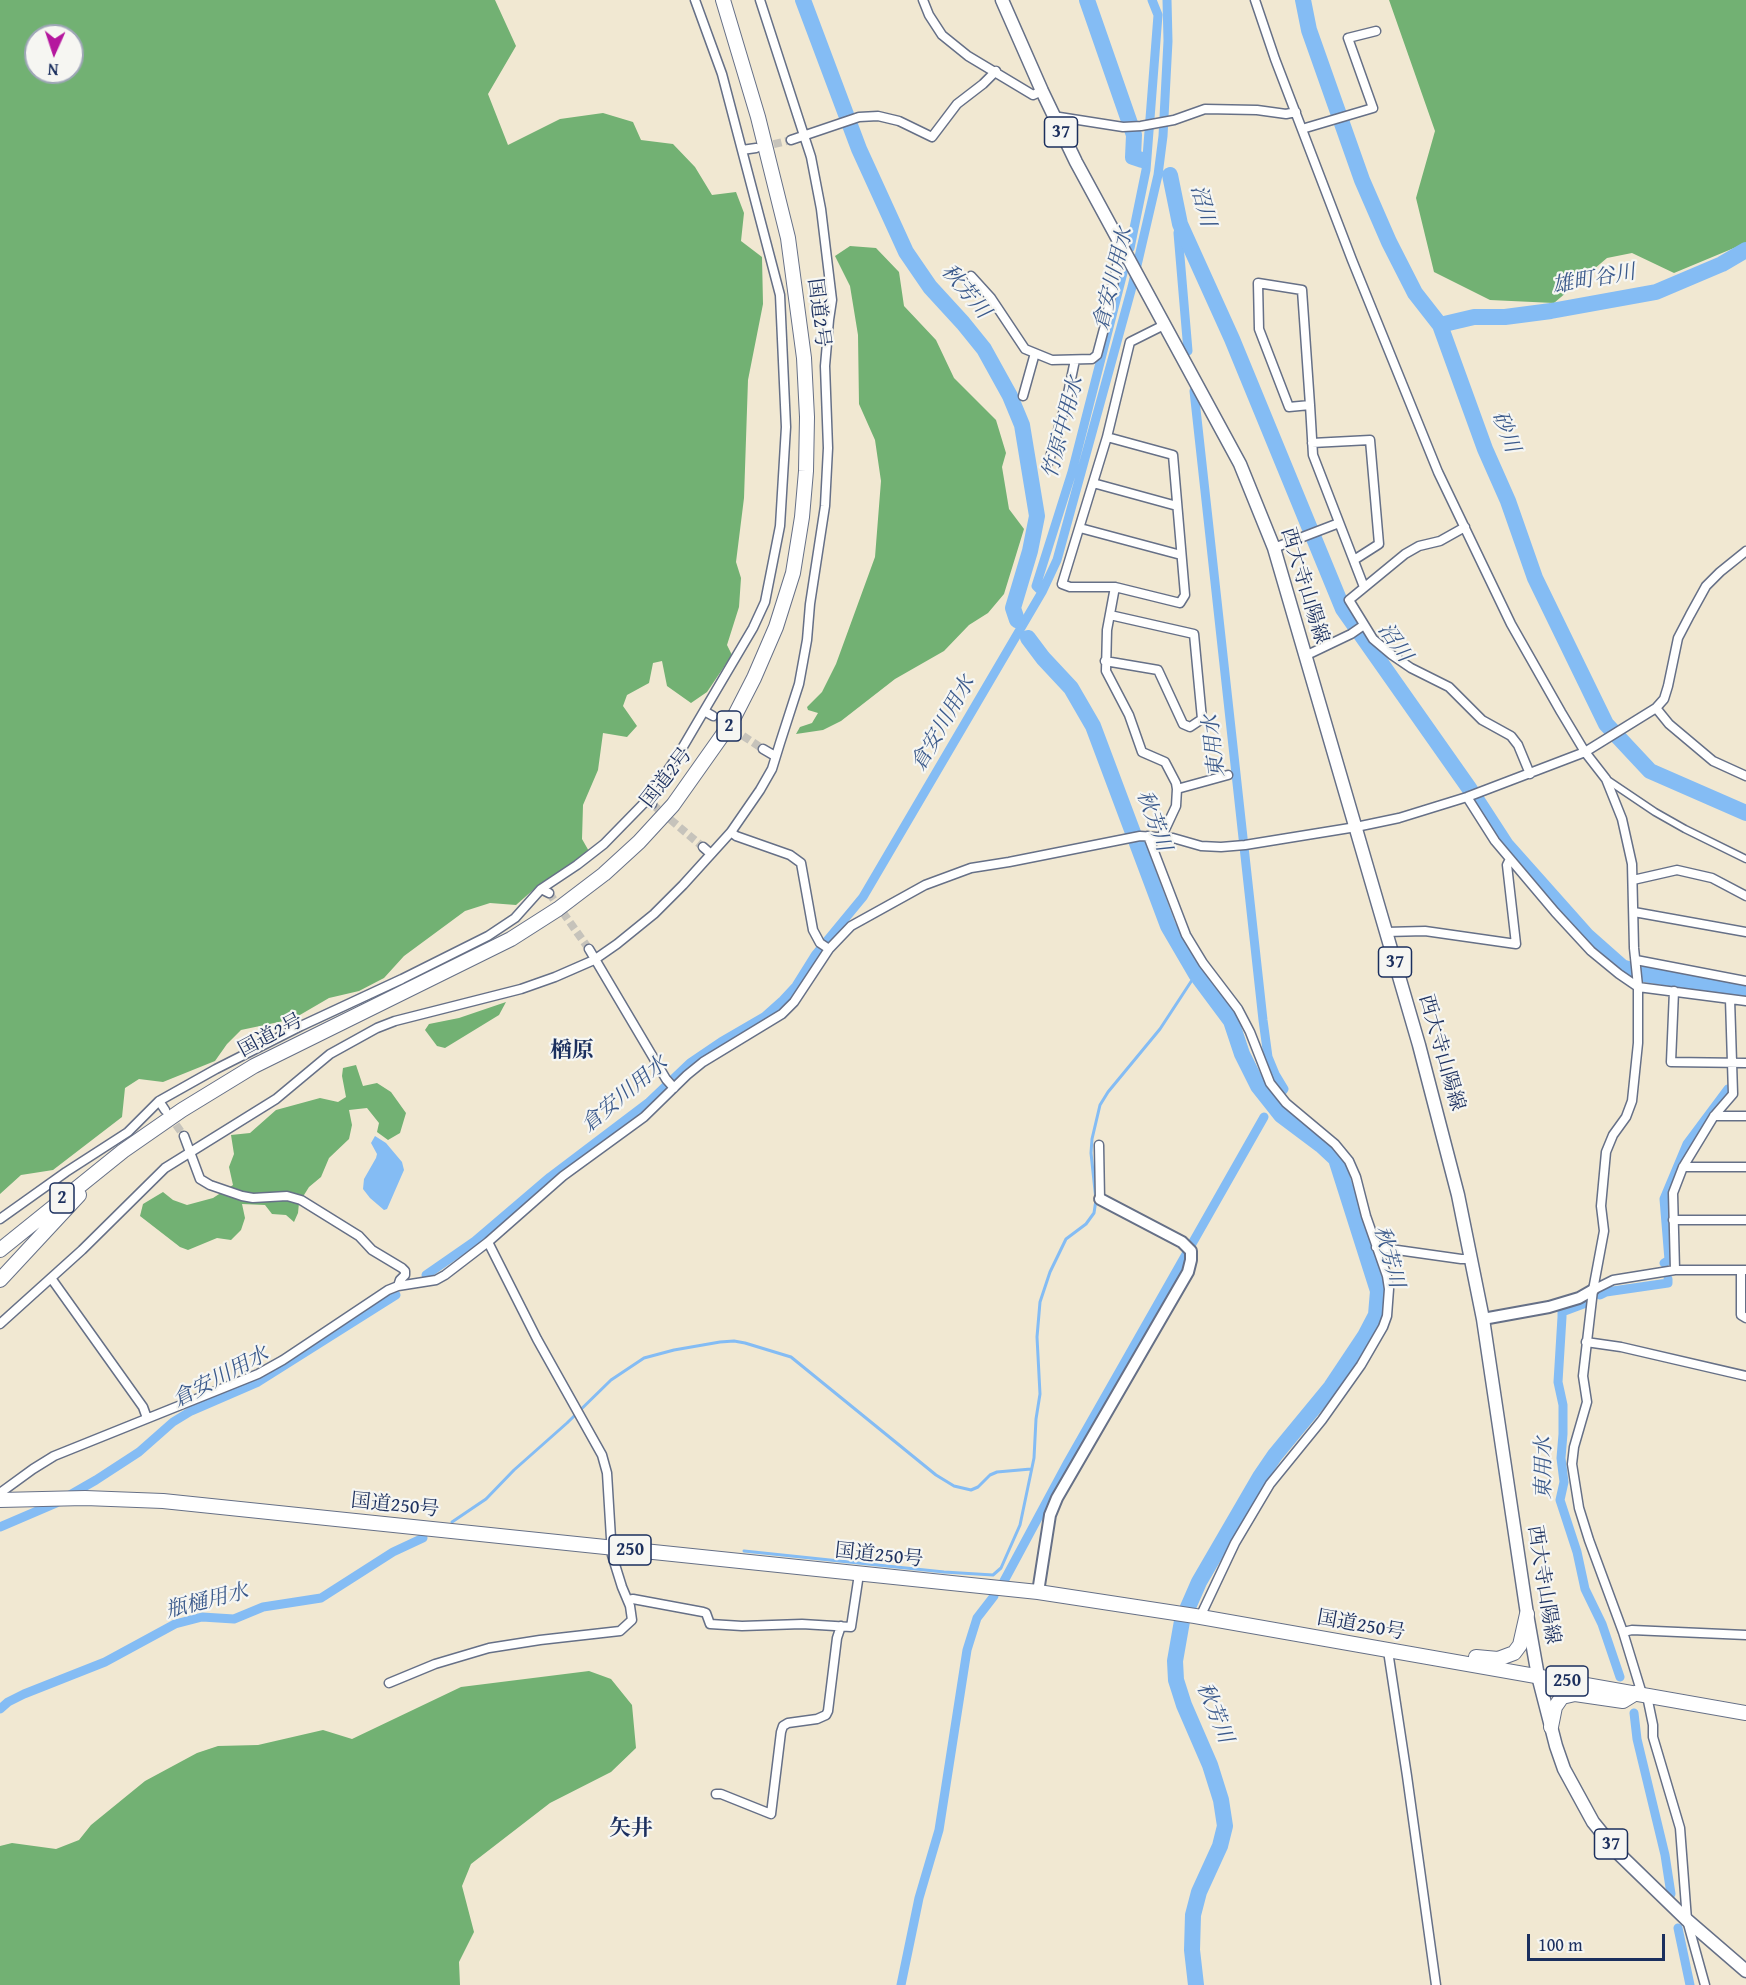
<!DOCTYPE html>
<html>
<head>
<meta charset="utf-8">
<style>
	body { margin:0 }
	#map { position:relative; width:1746px; height:1985px; overflow:hidden; background:#f1e8d2; font-family:"Gentium Book Plus",serif }
	canvas { display:block }
	.north { position:absolute; left:24px; top:24px; width:60px; height:60px; box-sizing:border-box; background:#f6f6f2; border:2px solid #9ea6b7; border-radius:50%; rotate:183deg; font-size:16px; font-weight:700; line-height:24px; text-align:center; color:#1b2f5e }
	.north::after { content:''; display:block; margin:auto; width:21px; height:27px; background:#b5179e; clip-path:polygon(50% 0,100% 100%,50% 72%,0 100%) }
	.scale { position:absolute; left:1527px; top:1934px; width:138px; height:27px; box-sizing:border-box; border:3px solid #1b2f5e; border-top:0; padding-left:8px; font-size:18px; line-height:21px; white-space:nowrap; color:#1b2f5e; -webkit-text-stroke:4px #f6f6f2; paint-order:stroke }
</style>
</head>
<body>
<div id="map">
<canvas width="1746" height="1985"></canvas>
<div class="north">N</div>
<div class="scale">100 m</div>
</div>
<script>
const c = document.querySelector('canvas').getContext('2d');
c.lineJoin = 'round';
function fill(path, color) { c.fillStyle = color; c.fill(path, 'evenodd'); }
const toPath = rows => new Path2D(rows.map(r => 'M' + r).join(''));
function strokePath(path, color, width, dash) { c.strokeStyle = color; c.lineWidth = width; c.lineCap = dash ? 'butt' : 'round'; c.setLineDash(dash || []); c.stroke(path); }
function label(font, color, halo, rows, align = 'center') {
  c.font = font + ' "Gentium Book Plus","Noto Serif JP",serif'; c.lineWidth = 4.5; c.setLineDash([]); c.textBaseline = 'middle'; c.strokeStyle = halo; c.fillStyle = color; for (const [text, x, y, turn = 0] of rows) {
    c.save(); c.translate(x, y); c.rotate((+turn || 0) * Math.PI / 180); c.textAlign = isNaN(turn) ? turn : align; if (halo) c.strokeText(text, 0, 0); c.fillText(text, 0, 0); c.restore();
  }
}
fill(toPath([
	[0,0,495,0,516,46,488,94,508,145,560,119,603,113,633,122,641,140,673,144,695,167,712,195,736,192,744,213,741,241,762,257,763,304,748,380,744,498,736,562,741,578,739,607,727,645,732,655,707,692,691,703,667,686,662,661,653,663,649,683,627,695,623,706,637,726,627,737,603,733,598,770,583,805,582,839,590,853,553,880,541,883,516,905,490,903,465,911,404,956,384,978,359,991,329,998,293,1019,241,1030,227,1044,215,1061,163,1082,139,1079,125,1088,122,1117,53,1170,21,1175,0,1194],
	[36,36,72,36,72,72,36,72],
	[1389,0,1746,0,1746,243,1674,273,1632,253,1607,258,1554,303,1490,300,1434,272,1416,198,1435,131],
	[850,246,876,248,899,272,904,306,936,340,954,378,996,420,1006,453,1002,467,1009,509,1024,529,1004,594,988,613,969,625,944,651,895,679,841,721,823,730,796,734,800,727,812,723,818,713,808,710,807,707,822,692,836,664,875,557,881,481,875,440,859,404,858,335,850,286,835,256],
	[506,1002,499,1015,445,1048,437,1046,425,1030,429,1024,459,1018],
	[356,1065,363,1086,377,1083,391,1092,406,1113,400,1133,388,1140,377,1132,379,1123,367,1108,349,1110,352,1125,349,1139,329,1158,321,1177,309,1187,299,1203,298,1213,294,1222,286,1215,272,1214,265,1205,242,1204,245,1218,241,1230,231,1240,217,1238,188,1250,180,1247,140,1216,143,1204,163,1192,173,1200,187,1205,213,1198,233,1185,229,1167,234,1154,231,1135,250,1133,276,1110,320,1098,338,1102,346,1097,342,1076,343,1068],
	[589,1671,611,1679,632,1705,636,1748,611,1772,550,1803,471,1864,462,1886,474,1932,459,1962,460,1985,0,1985,0,1846,12,1843,56,1849,79,1840,91,1825,145,1781,197,1753,218,1746,258,1745,323,1730,352,1739,461,1687]
]), '#72b173');
fill(toPath([
	[375,1136,386,1143,402,1162,404,1170,387,1209,384,1210,370,1198,363,1189,364,1179,376,1158,377,1154,371,1143]
]), '#84bcf4');
strokePath(toPath([
	[452,1522,486,1499,514,1470,567,1423,611,1380,644,1358,674,1350,720,1342,734,1341,745,1343,791,1357,936,1475,954,1486,971,1490,978,1487,990,1475,997,1472,1031,1469],
	[744,1551,944,1572,993,1575,1001,1568,1020,1525,1034,1458,1036,1419,1040,1394,1037,1337,1040,1302,1050,1272,1066,1239,1086,1224,1094,1213,1096,1200,1091,1153,1092,1139,1100,1105,1108,1092,1160,1029,1196,974]
]), '#84bcf4', 3);
strokePath(toPath([
	[1180,224,1178,233,1188,351],
	[1130,248,1146,170,1158,15,1152,0],
	[1194,391,1263,1020,1268,1057,1275,1074,1284,1089,1281,1093],
	[1042,592,1036,586,1072,472,1124,269],
	[1664,1263,1669,1260,1664,1199,1687,1144,1728,1089],
	[426,1275,475,1241,550,1177,649,1102,690,1063,721,1042,764,1017,783,1000,796,986,816,954,863,897,1042,592,1057,560,1132,287,1158,175,1163,136,1168,41,1167,0],
	[1600,1295,1606,1292,1668,1283,1668,1279],
	[1586,1303,1562,1312,1562,1317,1558,1382,1563,1405,1563,1434,1561,1458,1564,1482,1560,1500,1577,1552,1585,1589,1602,1624,1620,1677],
	[0,1527,56,1503,96,1480,139,1452,173,1422,191,1411,258,1382,396,1295],
	[1004,1581,1068,1462,1264,1117],
	[0,1709,8,1702,24,1694,105,1662,175,1624,202,1617,234,1619,263,1607,321,1598,393,1552,423,1538],
	[1634,1713,1637,1739,1665,1855,1671,1894],
	[1678,1928,1690,1985],
	[901,1985,919,1898,939,1830,967,1650,977,1618,994,1596]
]), '#84bcf4', 9);
strokePath(toPath([
	[803,0,859,149,906,252,930,287,963,323,984,349,1010,396,1022,425,1037,516,1030,551,1013,608,1017,620],
	[1087,0,1134,135,1133,157,1142,160],
	[1303,0,1309,30,1362,180,1389,242,1415,293,1440,325,1485,449,1508,501,1535,578,1606,724,1650,771,1746,813],
	[1170,175,1180,224,1232,339,1343,609,1469,788,1506,845,1587,936,1622,967,1644,974,1746,990],
	[1440,325,1474,317,1505,317,1551,311,1656,292,1722,264,1746,250],
	[1028,638,1043,658,1071,688,1093,726,1168,926,1196,974,1231,1021,1242,1054,1258,1086,1281,1115,1321,1145,1336,1159,1378,1291,1376,1315,1365,1336,1331,1387,1275,1455,1260,1477,1199,1582,1182,1621,1175,1661,1176,1680,1184,1705,1210,1765,1221,1800,1225,1826,1220,1846,1199,1892,1193,1915,1192,1950,1196,1985]
]), '#84bcf4', 16);
strokePath(toPath([
	[762,147,791,140],
	[713,716,763,749],
	[652,804,703,847],
	[549,893,589,949],
	[169,1115,184,1136]
]), '#c6c3bb', 8, [8, 4]);
const pedestrian = toPath([
	[1606,779,1655,812,1685,829,1746,859]
]);
const minor = toPath([
	[695,0,722,74,780,295,786,427,780,526,765,602,753,628,704,711],
	[923,0,929,15,942,35,968,56,1033,95,1042,91],
	[1255,0,1275,59,1352,260,1438,472,1511,624,1561,712,1585,752,1606,779,1622,819,1632,864,1634,948,1638,986,1638,1043,1632,1101,1626,1117,1613,1135,1606,1152,1601,1206,1604,1231,1593,1290,1583,1376,1587,1402,1574,1447,1572,1464,1579,1508,1589,1540,1623,1632,1642,1694],
	[1053,116,1123,127,1141,126,1174,120,1205,109,1257,110,1286,114,1296,112],
	[1302,129,1373,108,1348,38,1376,31],
	[791,140,859,117,878,116,899,121,932,137,957,104,983,84,996,71],
	[742,150,756,148],
	[971,276,991,298,1025,349,1052,360,1092,359,1097,355,1105,325,1118,261,1124,252],
	[1023,396,1035,353],
	[1310,405,1289,407,1259,329,1258,283,1302,290,1310,405,1313,455,1364,587],
	[1107,437,1173,455,1185,595,1180,603,1115,587,1070,587,1062,584,1107,437,1130,342,1164,325],
	[1312,443,1370,440,1379,544,1354,560],
	[1048,464,1066,403,1075,360],
	[1093,483,1177,506],
	[1465,527,1440,541,1419,546,1405,554,1349,600,1373,639,1392,655,1411,668,1449,687,1482,720,1511,736,1518,745,1530,774],
	[1080,528,1181,555],
	[1274,548,1339,523],
	[1115,587,1107,630,1106,671,1129,715,1142,752,1165,762,1176,783,1177,789,1176,806,1162,836],
	[1305,656,1351,634,1364,625],
	[1105,661,1158,670,1183,724,1190,727,1202,719,1194,634,1110,615],
	[1656,708,1669,724,1713,761,1746,776],
	[763,749,775,756],
	[1177,789,1228,775],
	[1467,797,1495,841,1555,912,1591,951,1619,974,1638,987,1746,1001],
	[652,804,647,800,677,757,704,711,713,716],
	[731,832,736,836,790,855,801,863,813,930,820,943,829,949],
	[1148,836,1186,935,1203,963,1238,1009,1250,1032,1270,1083,1286,1103,1335,1144,1349,1161,1356,1177,1366,1216,1387,1276,1389,1289,1387,1316,1383,1327,1361,1365,1322,1420,1270,1484,1235,1543,1200,1617],
	[703,847,711,854],
	[1633,880,1677,870,1712,878,1746,896],
	[549,893,541,889,577,865,604,844,647,800],
	[1634,912,1746,932],
	[1386,932,1425,931,1516,944,1507,865,1510,859],
	[589,949,666,1079,674,1088],
	[1636,960,1746,981],
	[1674,991,1671,1062,1746,1063],
	[159,1101,216,1069,301,1026,402,979,488,936,515,918,541,889],
	[1714,1116,1746,1116],
	[184,1136,200,1179,210,1185,242,1196,253,1198,287,1196,301,1200,359,1236,372,1250,402,1268,405,1271,405,1275,400,1280,398,1286],
	[1099,1145,1100,1199],
	[1683,1167,1746,1167],
	[0,1219,66,1172,128,1132,159,1101,165,1110],
	[1673,1220,1746,1220],
	[1376,1247,1461,1259,1471,1259],
	[1675,1270,1673,1193,1683,1167,1714,1116,1733,1094,1730,999],
	[1741,1270,1741,1315,1746,1318],
	[51,1278,143,1407,147,1418],
	[1593,1290,1613,1280,1675,1270,1746,1270],
	[0,1324,82,1250,165,1168,276,1099,330,1054,377,1028,395,1021,521,989,555,977,594,960,617,944,654,914,683,885,731,832,760,790,772,769,780,743,799,684,807,640,810,604,825,506,828,448,825,366,829,320,832,300,821,209,811,157,760,0],
	[1586,1342,1621,1347,1746,1376],
	[0,1493,33,1469,54,1456,258,1374,283,1360,388,1290,398,1286,436,1280,445,1275,488,1242,563,1176,644,1117,687,1075,703,1062,782,1014,794,1002,829,949,851,926,925,885,971,868,1009,862,1140,836,1173,838,1201,846,1221,847,1245,845,1356,827,1399,818,1467,797,1585,752,1656,708,1664,699,1668,686,1678,638,1690,615,1706,586,1720,572,1746,551],
	[628,1600,633,1599,703,1612,706,1613,710,1624,742,1626,802,1624,851,1627,859,1574],
	[1623,1632,1632,1630,1746,1635],
	[1388,1651,1407,1776,1436,1985],
	[389,1683,435,1664,489,1648,540,1640,620,1631,632,1620,630,1606,622,1587,612,1555,607,1473,602,1455,537,1339,488,1242],
	[1647,1696,1653,1725,1653,1737,1680,1828,1687,1920,1705,1985],
	[716,1794,721,1794,771,1814,781,1732,783,1726,788,1723,817,1719,826,1715,828,1711,837,1638,841,1626]
]);
const tertiary = toPath([
	[1483,1319,1549,1307,1579,1298,1593,1290],
	[1038,1592,1050,1515,1057,1498,1188,1272,1191,1260,1191,1251,1182,1242,1100,1199]
]);
const primary = toPath([
	[1002,0,1042,91,1076,162,1240,464,1274,548,1419,1045,1458,1195,1483,1319,1527,1614,1538,1676,1556,1746,1564,1769,1593,1822,1619,1854,1687,1920,1746,1971]
]);
const trunk = toPath([
	[0,1250,123,1151,182,1110,254,1066,511,939,558,909,604,874,639,842,673,805,731,723,754,678,776,627,793,573,802,517,806,471,807,417,804,358,788,238,758,117,723,0],
	[0,1280,79,1195],
	[0,1500,85,1498,163,1501,1038,1592,1195,1616,1746,1713],
	[1476,1657,1498,1659,1514,1653,1520,1645,1527,1614],
	[1551,1727,1555,1707,1562,1697,1575,1694,1623,1701,1636,1693]
]);
strokePath(pedestrian, '#667087', 9);
strokePath(minor, '#667087', 11);
strokePath(tertiary, '#667087', 14);
strokePath(primary, '#667087', 15);
strokePath(trunk, '#667087', 16);
strokePath(pedestrian, '#fff', 6);
strokePath(minor, '#fff', 8);
strokePath(tertiary, '#fff', 10);
strokePath(primary, '#fff', 12);
strokePath(trunk, '#fff', 14);
for (const [x, y, w] of [
	[1061,132,33],
	[729,726,24],
	[1395,962,33],
	[62,1198,24],
	[630,1550,42],
	[1567,1681,42],
	[1611,1844,33]
]) { const box = new Path2D(); box.roundRect(x - w / 2, y - 15, w, 30, 4.5); c.fillStyle = '#f6f6f2'; c.fill(box); strokePath(box, '#1b2f5e', 1.5); }
label('bold 18px', '#1b2f5e', null, [
	["37",1061,132],
	["2",729,726],
	["37",1395,962],
	["2",62,1198],
	["250",630,1550],
	["250",1567,1681],
	["37",1611,1844]
]);
label('20px', '#1b2f5e', '#f6f6f2', [
	["国道2号",818,313,83],
	["西大寺山陽線",1304,586,73],
	["国道2号",667,778,-52],
	["国道2号",271,1036,-28],
	["西大寺山陽線",1441,1053,74],
	["国道250号",395,1506,6],
	["国道250号",879,1556,6],
	["西大寺山陽線",1543,1585,81],
	["国道250号",1361,1626,10]
]);
label('italic 21px', '#3a598b', '#f6f6f2', [
	["沼川",1202,206,75],
	["倉安川用水",1114,279,-76],
	["雄町谷川",1594,280,-10],
	["秋芳川",965,292,50],
	["竹原中用水",1064,428,-75],
	["砂川",1505,432,69],
	["沼川",1394,643,55],
	["倉安川用水",944,724,-60],
	["東用水",1215,746,-96],
	["秋芳川",1153,821,70],
	["倉安川用水",625,1095,-40],
	["秋芳川",1388,1257,75],
	["倉安川用水",221,1378,-28],
	["東用水",1545,1468,-90],
	["瓶樋用水",207,1602,-14],
	["秋芳川",1214,1713,68]
]);
label('bold 22px', '#1b2f5e', '#f6f6f2', [
	["楢原",572,1051],
	["矢井",631,1829]
]);
</script>
</body>
</html>
